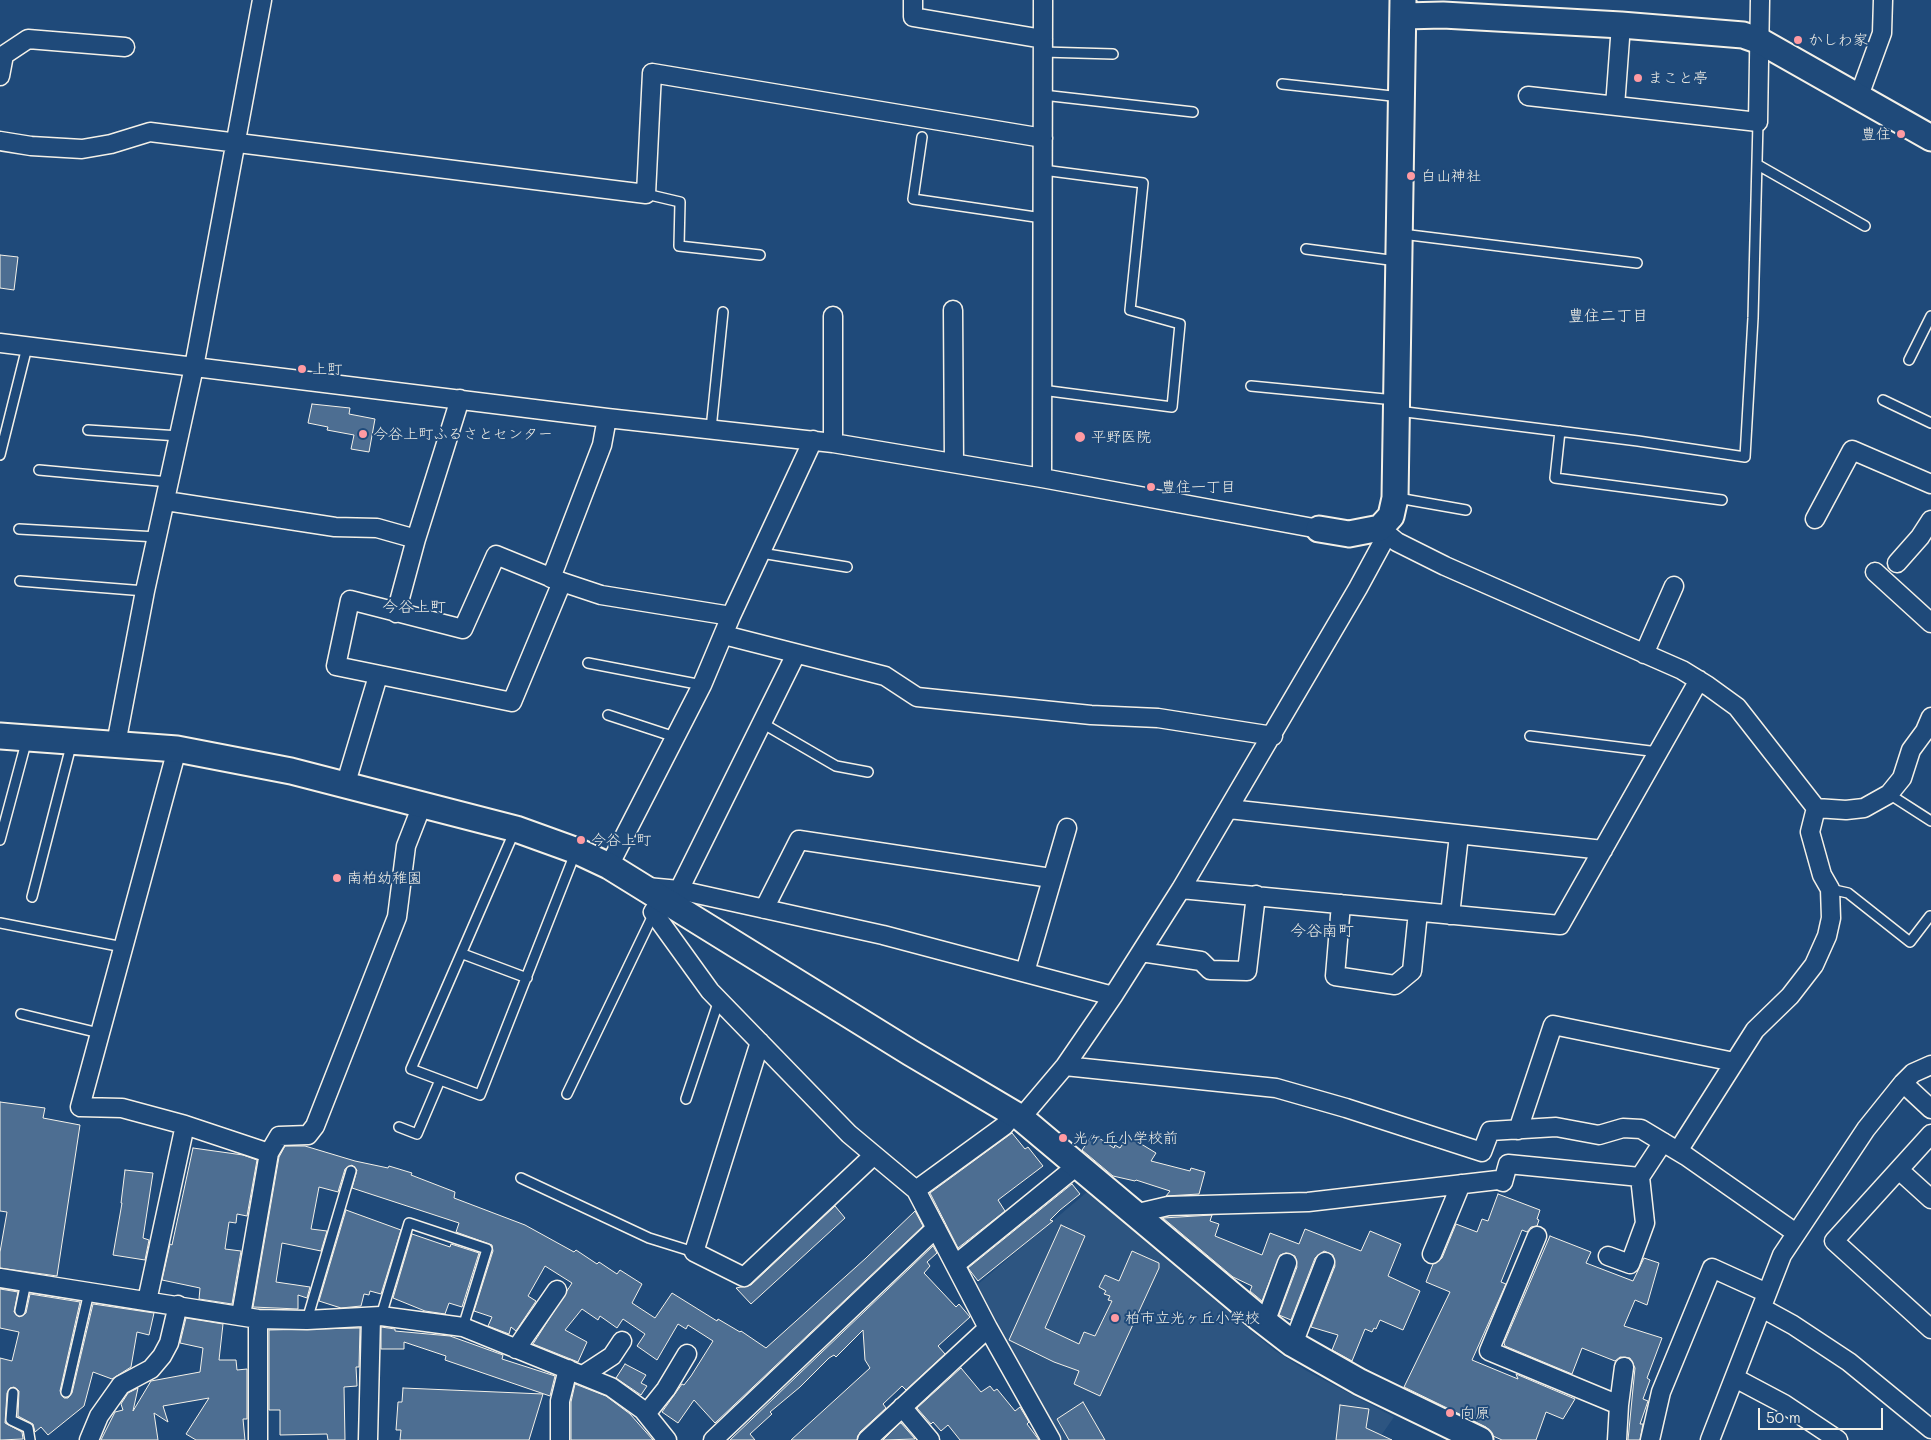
<!DOCTYPE html>
<html>
<head>
<meta charset="utf-8">
<style>
	body { margin:0 }
	#map { position:relative; width:1931px; height:1440px; overflow:hidden; background:#1f4a7a; font-family:Mali,sans-serif }
	canvas { display:block }
	.scale { position:absolute; left:1758px; top:1408px; width:125px; height:22px; box-sizing:border-box; border:2px solid #f4f1e8; border-top:0; padding-left:6px; font-size:15px; line-height:18px; white-space:nowrap; color:#f4f1e8; -webkit-text-stroke:4px #1f4a7a; paint-order:stroke }
</style>
</head>
<body>
<div id="map">
<canvas width="1931" height="1440"></canvas>
<div class="scale">50 m</div>
</div>
<script>
const c = document.querySelector('canvas').getContext('2d');
c.lineJoin = 'round';
function fill(path, color) { c.fillStyle = color; c.fill(path, 'evenodd'); }
const toPath = rows => new Path2D(rows.map(r => 'M' + r).join(''));
function strokePath(path, color, width, dash) { c.strokeStyle = color; c.lineWidth = width; c.lineCap = dash ? 'butt' : 'round'; c.setLineDash(dash || []); c.stroke(path); }
function label(font, color, halo, rows, align = 'center') {
  c.font = font + ' Mali,"Klee One",sans-serif'; c.lineWidth = 4; c.setLineDash([]); c.textBaseline = 'middle'; c.strokeStyle = halo; c.fillStyle = color; for (const [text, x, y, turn = 0] of rows) {
    c.save(); c.translate(x, y); c.rotate((+turn || 0) * Math.PI / 180); c.textAlign = isNaN(turn) ? turn : align; if (halo) c.strokeText(text, 0, 0); c.fillText(text, 0, 0); c.restore();
  }
}
fill(toPath([
	[1087,1192,1274,1350,1307,1371,1394,1417,1378,1440,1062,1440,977,1285]
]), '#2d5581');
const building = toPath([
	[0,255,18,257,14,290,0,288,0,255],
	[312,404,350,408,349,414,375,419,369,452,351,449,354,435,327,430,328,427,308,423,312,404],
	[0,1102,45,1108,43,1118,80,1125,57,1276,0,1268,0,1252,7,1212,0,1211,0,1102],
	[1012,1133,1025,1149,1028,1147,1043,1166,998,1200,1005,1211,958,1248,930,1193,1012,1133],
	[1093,1134,1114,1148,1115,1145,1120,1148,1128,1136,1156,1153,1151,1161,1190,1171,1191,1168,1205,1172,1199,1194,1166,1196,1170,1191,1136,1180,1135,1181,1113,1176,1082,1150,1093,1134],
	[285,1146,305,1146,355,1161,388,1168,389,1166,412,1173,411,1175,455,1192,454,1198,525,1225,574,1252,576,1250,597,1264,599,1262,617,1274,620,1270,642,1284,632,1303,655,1318,672,1293,717,1321,718,1319,740,1332,741,1331,766,1348,866,1258,915,1211,923,1226,715,1423,694,1400,678,1423,662,1412,682,1384,684,1385,691,1376,713,1341,688,1325,686,1329,678,1324,657,1360,637,1346,645,1334,623,1319,617,1328,600,1316,598,1320,582,1309,565,1330,587,1342,578,1362,533,1344,572,1283,545,1266,528,1296,536,1301,516,1331,511,1327,509,1334,488,1326,492,1317,474,1311,493,1251,492,1245,456,1232,459,1223,352,1188,357,1170,352,1165,345,1169,338,1192,319,1187,311,1229,327,1231,321,1251,282,1243,276,1282,310,1287,307,1298,298,1295,298,1309,253,1307,279,1157,285,1146],
	[193,1148,243,1155,257,1160,247,1216,237,1214,236,1223,229,1222,225,1249,241,1251,232,1304,199,1299,200,1288,162,1280,170,1244,172,1245,193,1148],
	[125,1170,153,1173,143,1238,149,1240,145,1260,113,1255,122,1203,121,1203,125,1170],
	[1072,1184,1080,1194,1060,1210,1050,1220,1053,1221,978,1281,968,1268,1072,1184],
	[1498,1194,1540,1210,1537,1219,1539,1220,1537,1226,1531,1227,1527,1232,1522,1230,1501,1282,1506,1284,1472,1360,1518,1379,1516,1374,1575,1399,1563,1419,1546,1412,1536,1440,1502,1440,1493,1436,1486,1427,1404,1387,1450,1292,1426,1282,1433,1264,1442,1258,1456,1224,1477,1232,1482,1219,1488,1221,1498,1194],
	[835,1206,845,1218,751,1304,736,1288,751,1285,835,1206],
	[346,1210,401,1230,381,1294,370,1291,369,1295,364,1294,361,1306,341,1308,319,1301,346,1210],
	[1212,1215,1210,1221,1219,1224,1215,1236,1262,1255,1270,1233,1299,1244,1305,1229,1361,1251,1370,1231,1401,1244,1388,1276,1420,1291,1403,1330,1380,1320,1376,1329,1374,1328,1372,1332,1365,1329,1352,1361,1332,1350,1338,1335,1311,1327,1335,1266,1333,1255,1324,1251,1315,1258,1291,1320,1279,1315,1297,1267,1295,1256,1286,1253,1280,1255,1262,1301,1250,1291,1252,1286,1233,1277,1163,1218,1212,1215],
	[1061,1225,1085,1236,1045,1328,1079,1344,1084,1332,1095,1336,1112,1301,1108,1300,1110,1296,1104,1294,1106,1291,1099,1287,1105,1275,1119,1281,1132,1251,1159,1263,1159,1268,1100,1396,1074,1384,1079,1371,1054,1362,1009,1340,1061,1225],
	[412,1234,450,1247,451,1244,479,1253,462,1307,449,1303,445,1314,425,1311,393,1298,412,1234],
	[1550,1236,1591,1252,1586,1263,1633,1281,1644,1258,1659,1263,1647,1305,1635,1300,1624,1326,1662,1338,1647,1378,1650,1380,1643,1399,1648,1401,1640,1424,1643,1424,1640,1440,1628,1440,1635,1368,1630,1358,1620,1357,1615,1361,1582,1348,1572,1374,1505,1346,1504,1343,1550,1236],
	[933,1246,937,1253,927,1262,930,1266,924,1273,956,1307,959,1304,970,1317,938,1346,945,1354,906,1390,902,1386,883,1404,886,1408,860,1432,857,1440,791,1440,870,1368,865,1360,863,1330,836,1357,834,1355,829,1358,800,1387,770,1412,772,1414,750,1434,755,1440,730,1440,933,1246],
	[0,1289,18,1292,14,1312,19,1317,26,1313,30,1294,80,1302,60,1391,64,1398,68,1398,72,1393,93,1304,154,1313,149,1335,137,1332,131,1367,112,1379,93,1372,84,1406,48,1435,41,1427,35,1432,33,1424,18,1416,19,1391,14,1387,10,1388,7,1393,5,1423,22,1432,23,1439,0,1440,0,1358,12,1361,19,1332,0,1328,0,1289],
	[186,1318,223,1324,219,1360,236,1360,237,1370,247,1369,247,1419,243,1419,245,1440,196,1440,186,1434,209,1398,163,1406,168,1422,154,1413,158,1440,101,1440,115,1412,123,1410,121,1404,128,1393,138,1388,133,1411,151,1381,200,1372,203,1348,180,1343,186,1318],
	[381,1327,395,1329,395,1331,450,1336,503,1355,502,1359,555,1376,550,1396,445,1360,446,1356,404,1342,404,1349,381,1349,381,1327],
	[360,1328,359,1367,356,1367,357,1386,344,1387,345,1440,328,1440,327,1434,280,1435,280,1410,269,1410,269,1330,360,1328],
	[625,1364,646,1375,641,1383,647,1386,641,1395,616,1378,625,1364],
	[961,1368,981,1392,990,1386,994,1391,997,1389,1015,1411,1020,1407,1029,1422,1027,1424,1039,1440,960,1440,948,1425,941,1431,933,1422,931,1424,917,1408,961,1368],
	[575,1384,606,1396,630,1414,653,1440,571,1440,571,1402,575,1384],
	[403,1388,543,1394,529,1440,400,1440,401,1430,396,1430,398,1402,402,1402,403,1388],
	[1083,1402,1105,1440,1069,1440,1057,1419,1083,1402],
	[1340,1405,1369,1409,1366,1428,1392,1440,1336,1440,1340,1405],
	[901,1423,915,1439,883,1440,900,1423,901,1423]
]);
fill(building, '#4d6e92');
strokePath(building, '#f4f1e8', 1);
const lane = toPath([
	[1043,52,1113,54],
	[1282,84,1401,97],
	[1043,95,1193,112],
	[922,137,913,199,1042,218],
	[1758,165,1865,226],
	[646,194,680,202,679,246,760,255],
	[1402,234,1637,263],
	[1306,249,1397,261],
	[1909,360,1931,316],
	[1251,386,1395,400],
	[1042,390,1172,407,1180,324,1130,310,1143,183,1043,170],
	[1883,400,1931,423],
	[1398,411,1638,441,1745,457,1753,318,1758,122],
	[711,429,723,312],
	[88,430,179,436],
	[1560,431,1555,478,1722,500],
	[0,455,27,347],
	[39,470,169,482],
	[1398,498,1466,510],
	[19,529,157,537],
	[761,553,847,567],
	[20,581,145,591],
	[588,663,702,685],
	[608,715,675,737],
	[762,723,836,766,868,772],
	[1530,736,1658,752],
	[1889,794,1931,821],
	[515,830,411,1069,480,1095,576,851],
	[0,840,27,739],
	[1830,889,1848,893,1910,942,1930,916],
	[32,897,72,742],
	[0,923,123,947],
	[463,954,527,978],
	[21,1014,99,1033],
	[567,1094,654,913],
	[686,1099,719,1000],
	[399,1127,417,1134,440,1080],
	[521,1178,649,1238,694,1252],
	[20,1311,26,1282],
	[381,1316,409,1223,487,1249,463,1327],
	[307,1320,351,1171],
	[66,1392,89,1292],
	[13,1393,11,1420,28,1428,30,1440]
]);
const street = toPath([
	[913,0,913,17,1043,39],
	[0,76,4,55,28,39,125,47],
	[1528,96,1758,122,1760,0],
	[1859,96,1882,33,1883,0],
	[1615,106,1621,25],
	[0,141,31,146,82,149,111,144,150,132,646,194,652,73,1043,138],
	[953,310,954,463],
	[0,343,607,418,833,443,1042,478,1319,529],
	[833,443,833,316],
	[1042,478,1043,0],
	[166,501,335,527,377,528,416,539],
	[1815,519,1852,450,1931,484],
	[1380,528,1397,542,1445,566,1682,670,1708,686,1737,707,1816,808,1846,810,1864,808,1889,794,1902,778,1911,750,1925,731,1931,717],
	[1897,563,1920,537,1931,520],
	[1875,572,1931,623],
	[551,578,602,445,607,418],
	[562,582,512,702,336,666,350,600,463,629,496,555,562,582,601,595,731,616],
	[396,613,416,539,460,399],
	[724,635,885,676,917,697,1091,715,1158,718,1273,736],
	[1644,654,1674,586],
	[116,744,145,591,194,367,262,0],
	[177,749,80,1107,122,1108,185,1125,269,1153],
	[345,786,378,676],
	[1229,809,1603,850],
	[609,866,702,685,731,616,813,440],
	[647,887,679,890,883,935,1113,996],
	[1181,889,1560,925,1699,680],
	[679,890,796,654],
	[661,900,653,912,710,991,849,1134,916,1190,988,1328,1051,1440],
	[1341,904,1335,976,1395,985,1412,971,1418,912],
	[764,909,799,840,1051,878],
	[1450,915,1459,835],
	[1141,952,1201,961,1210,970,1247,971,1256,895],
	[1025,972,1067,828],
	[760,1042,694,1252,744,1277,874,1155],
	[1065,1066,1276,1088,1346,1108,1482,1152,1490,1131,1556,1127,1599,1135,1623,1128,1641,1129,1686,1156,1796,1233],
	[1903,1083,1931,1109],
	[1021,1118,1065,1066,1113,996,1181,889,1358,588,1383,542,1380,528],
	[1518,1130,1553,1025,1734,1062],
	[1931,1134,1834,1241,1931,1329],
	[1678,1151,1755,1030,1790,996,1814,965,1827,936,1831,918,1830,889,1822,875,1810,832,1816,808],
	[1899,1170,1931,1199],
	[916,1190,1004,1126,1014,1114],
	[1134,1214,1168,1206,1308,1202,1498,1180,1503,1182,1508,1164,1640,1177],
	[1537,1236,1489,1351,1619,1405],
	[1432,1254,1461,1184],
	[1608,1256,1630,1264,1645,1223,1640,1177,1663,1142],
	[956,1264,1078,1165],
	[0,1278,258,1319,307,1320,381,1316,463,1327,611,1387,643,1410,667,1440],
	[147,1301,185,1125],
	[1762,1308,1793,1325,1849,1362,1931,1429],
	[241,1315,269,1153,279,1136,308,1135,315,1126,397,917,406,846,422,805],
	[258,1319,258,1440],
	[1265,1323,1287,1263],
	[1293,1344,1325,1262],
	[516,1349,557,1290],
	[583,1375,612,1356,622,1341],
	[1735,1378,1784,1404,1838,1440],
	[902,1407,930,1440],
	[646,1414,666,1389,687,1354],
	[89,1440,99,1416,121,1385,151,1369,162,1356,169,1343,178,1305],
	[368,1440,371,1317],
	[560,1440,560,1401,568,1369],
	[713,1440,936,1228],
	[867,1440,988,1328],
	[1617,1440,1619,1405,1624,1367],
	[1650,1440,1661,1392,1712,1268,1767,1293],
	[1710,1440,1782,1255,1866,1129,1903,1083,1913,1073,1931,1065]
]);
const secondary = toPath([
	[1404,16,1443,15,1621,25,1743,35,1760,41,1931,138],
	[1319,529,1349,534,1380,528,1391,516,1395,498,1403,0],
	[0,736,177,749,291,771,516,829,577,851,609,866,911,1053,1021,1118,1258,1317,1293,1344,1360,1382,1480,1440]
]);
strokePath(lane, '#f4f1e8', 12);
strokePath(street, '#f4f1e8', 21);
strokePath(secondary, '#f4f1e8', 29);
strokePath(lane, '#1f4a7a', 9);
strokePath(street, '#1f4a7a', 18);
strokePath(secondary, '#1f4a7a', 25);
for (const [x, y, r, color] of [
	[1798,40,5,"#ff9aa2"],
	[1638,78,5,"#ff9aa2"],
	[1901,134,5,"#ff9aa2"],
	[1411,176,5,"#ff9aa2"],
	[302,369,5,"#ff9aa2"],
	[363,434,5,"#ff9aa2"],
	[1080,437,6,"#ff9aa2"],
	[1151,487,5,"#ff9aa2"],
	[581,840,5,"#ff9aa2"],
	[337,878,5,"#ff9aa2"],
	[1063,1138,5,"#ff9aa2"],
	[1115,1318,5,"#ff9aa2"],
	[1450,1413,5,"#ff9aa2"]
]) { const dot = new Path2D(); dot.arc(x, y, r, 0, 2 * Math.PI); c.fillStyle = color; c.fill(dot); strokePath(dot, '#1f4a7a', 2); }
label('15px', '#f4f1e8', '#1f4a7a', [
	["かしわ家",1808,40],
	["まこと亭",1648,78],
	["豊住",1891,134,"right"],
	["白山神社",1421,176],
	["上町",312,369],
	["今谷上町ふるさとセンター",373,434],
	["平野医院",1091,437],
	["豊住一丁目",1161,487],
	["今谷上町",591,840],
	["南柏幼稚園",347,878],
	["光ヶ丘小学校前",1073,1138],
	["柏市立光ヶ丘小学校",1125,1318],
	["向原",1460,1413]
], 'left');
label('16px', '#f4f1e8', '#1f4a7a', [
	["豊住二丁目",1608,316],
	["今谷上町",414,607],
	["今谷南町",1322,931]
]);
</script>
</body>
</html>
